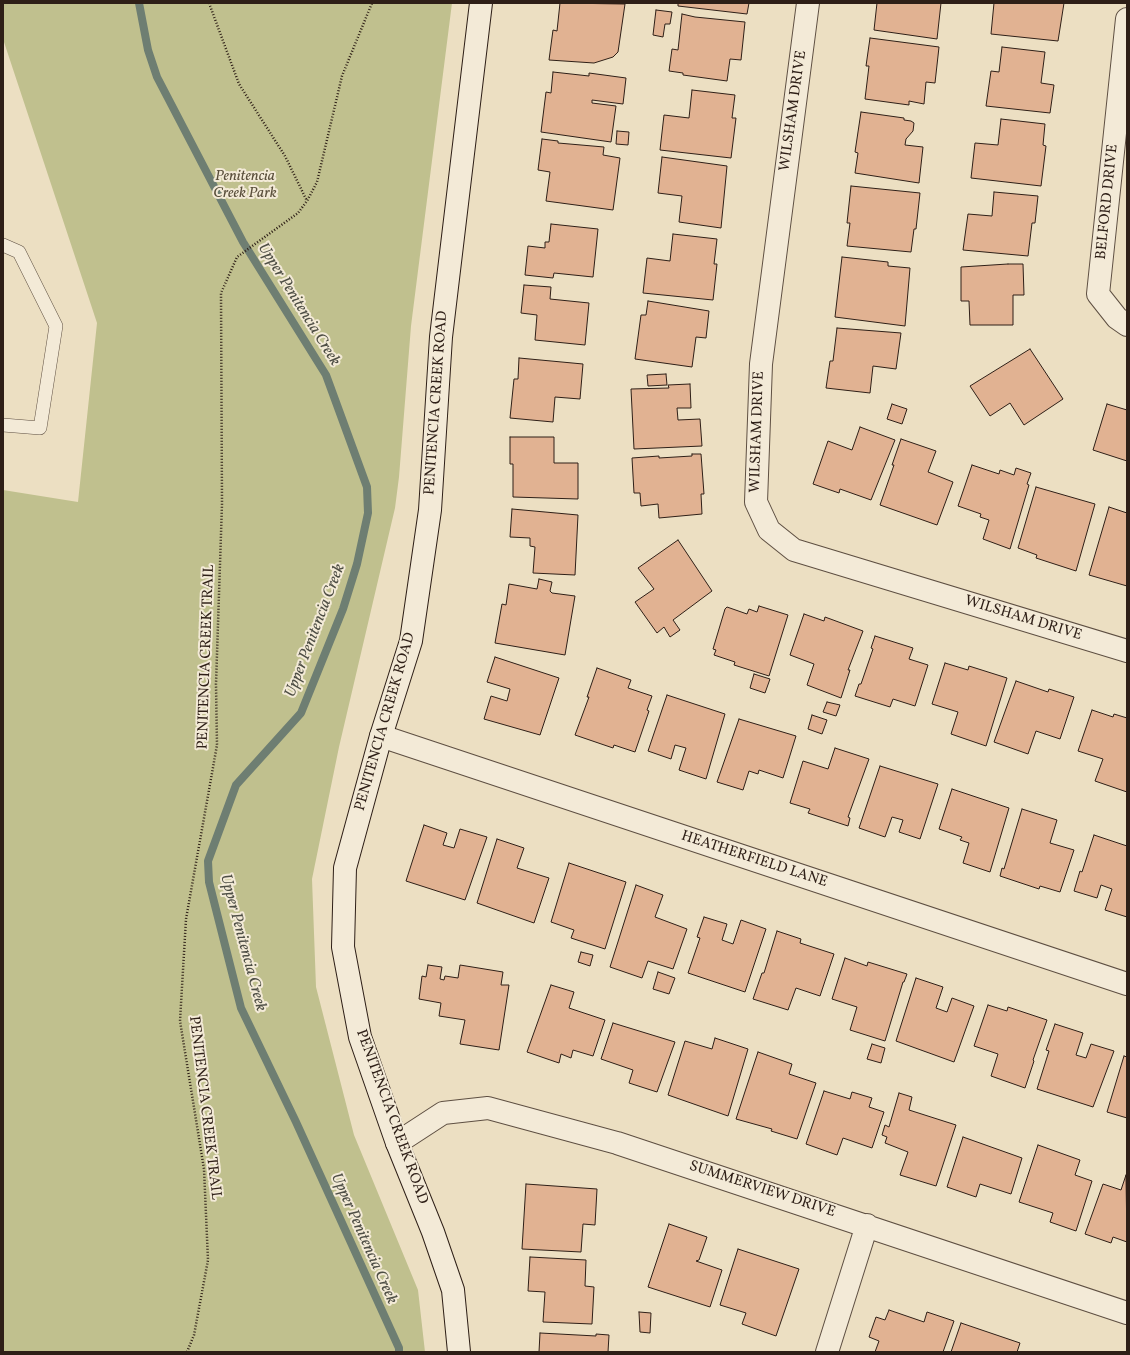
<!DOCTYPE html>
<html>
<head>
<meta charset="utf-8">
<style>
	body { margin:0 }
	#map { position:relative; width:1130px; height:1355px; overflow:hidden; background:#ecdfc2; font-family:Vollkorn,serif }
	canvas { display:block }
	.frame { position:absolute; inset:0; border:4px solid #2e1f17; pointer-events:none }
</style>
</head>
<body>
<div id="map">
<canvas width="1130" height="1355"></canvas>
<div class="frame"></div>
</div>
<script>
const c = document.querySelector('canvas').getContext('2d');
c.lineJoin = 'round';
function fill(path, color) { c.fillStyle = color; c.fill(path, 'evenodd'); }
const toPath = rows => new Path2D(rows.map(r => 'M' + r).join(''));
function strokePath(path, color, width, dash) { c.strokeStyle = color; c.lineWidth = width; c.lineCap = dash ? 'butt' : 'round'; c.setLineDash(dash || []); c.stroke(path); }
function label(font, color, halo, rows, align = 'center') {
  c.font = font + ' Vollkorn,serif'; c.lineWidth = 4; c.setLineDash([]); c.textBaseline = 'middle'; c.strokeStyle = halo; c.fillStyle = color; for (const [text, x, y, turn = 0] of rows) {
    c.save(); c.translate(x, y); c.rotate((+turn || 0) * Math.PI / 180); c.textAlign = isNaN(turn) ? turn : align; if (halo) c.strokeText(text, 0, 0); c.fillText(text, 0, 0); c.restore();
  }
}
fill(toPath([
	[3,3,452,3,411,326,399,477,395,508,339,747,312,879,316,987,354,1135,418,1290,425,1352,3,1352,3,490,78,502,97,323,3,39]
]), '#c0c08e');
strokePath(toPath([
	[139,3,148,50,157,77,243,242,326,375,367,487,368,513,357,564,343,609,301,713,236,785,208,861,209,882,241,1008,296,1122,399,1348,399,1352]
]), '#6e7e72', 8);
const building = toPath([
	[560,3,625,4,618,52,613,57,594,63,549,60,553,30,557,31,560,3],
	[678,3,749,3,747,14,678,6,678,3],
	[877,3,941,3,937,39,874,30,877,3],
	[994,3,1064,3,1058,41,991,34,994,3],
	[656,10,672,12,670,24,665,24,663,37,653,35,656,10],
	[682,14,695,17,745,22,741,60,730,59,727,81,683,75,683,73,669,71,672,49,678,50,682,14],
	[870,38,939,47,935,83,926,82,924,104,909,101,909,105,865,99,869,66,866,66,870,38],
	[1002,47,1045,52,1041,83,1054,85,1050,113,986,106,991,71,999,72,1002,47],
	[553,72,589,76,589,73,626,78,623,104,592,100,592,103,616,106,611,142,541,132,546,92,551,93,553,72],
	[692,90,735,95,732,118,736,118,731,158,660,150,664,115,689,118,692,90],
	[861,112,904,118,904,120,911,121,914,123,913,131,906,139,905,145,923,147,919,183,855,173,858,153,855,152,861,112],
	[1001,119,1045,124,1043,145,1046,146,1041,186,971,178,975,143,998,145,1001,119],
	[617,131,629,132,628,145,616,144,617,131],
	[542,139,558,141,558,143,604,147,603,155,620,158,613,210,546,201,550,172,538,170,542,139],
	[662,157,727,166,721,228,679,222,682,196,658,193,662,157],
	[851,186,920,193,916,229,914,229,911,252,847,246,850,223,847,223,851,186],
	[994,192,1038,196,1035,223,1032,223,1028,256,963,250,968,214,992,216,994,192],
	[551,224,598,229,593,277,554,273,553,278,525,275,528,246,545,248,545,242,549,242,551,224],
	[673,234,717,239,714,264,717,264,713,300,643,293,647,258,670,261,673,234],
	[842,257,888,262,888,266,910,268,905,326,835,317,842,257],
	[1008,264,1023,264,1024,295,1013,295,1013,325,970,325,969,301,961,301,961,267,1008,264],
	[524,285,551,287,550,299,589,303,585,345,535,340,537,315,521,313,524,285],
	[648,301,709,311,706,338,696,337,692,367,635,359,641,315,646,315,648,301],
	[837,328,901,333,896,369,873,366,870,393,826,388,830,361,833,361,837,328],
	[1030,349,1063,399,1024,425,1010,403,990,416,970,386,1030,349],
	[519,358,583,364,580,399,555,397,553,422,510,418,514,379,518,379,519,358],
	[666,374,667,385,648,386,647,375,666,374],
	[690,384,691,408,677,408,678,420,700,419,702,446,634,449,631,389,669,388,668,385,690,384],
	[892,404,907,409,902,424,887,419,892,404],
	[1107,404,1127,410,1127,461,1093,450,1107,404],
	[860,427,895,440,871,500,840,489,839,493,813,484,828,441,852,450,860,427],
	[510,437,554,437,554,463,578,463,578,499,513,497,513,464,510,464,510,437],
	[901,439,936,451,928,472,953,482,937,525,880,505,894,465,892,465,901,439],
	[692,454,701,454,704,494,701,494,702,514,659,518,658,504,641,506,640,493,634,493,632,458,659,456,659,458,692,456,692,454],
	[972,465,999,474,1000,470,1014,475,1016,468,1031,473,1027,484,1029,485,1010,549,983,539,989,520,980,517,981,514,958,506,972,465],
	[1036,487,1095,504,1076,571,1036,558,1037,555,1018,548,1036,487],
	[1109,507,1127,513,1127,586,1089,575,1109,507],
	[512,509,578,515,575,575,533,573,535,547,530,546,530,538,510,537,512,509],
	[678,540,712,591,673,620,680,630,670,637,664,627,657,633,635,602,654,589,638,568,678,540],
	[539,579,552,582,550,591,552,593,575,596,565,655,495,643,502,604,506,605,509,584,537,589,539,579],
	[759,606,788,615,769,676,734,665,735,662,714,655,716,650,713,649,725,609,727,607,747,614,749,609,757,612,759,606],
	[804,614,824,621,825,617,863,631,848,670,850,670,841,698,807,685,814,664,790,655,804,614],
	[875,636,913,648,909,659,928,665,915,706,893,699,890,707,855,696,859,684,861,684,873,649,871,648,875,636],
	[495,657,559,678,540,735,484,719,491,696,507,701,510,689,487,682,495,657],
	[945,663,968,670,969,666,1007,678,986,746,951,734,958,712,932,704,945,663],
	[597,668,631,680,628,688,652,696,647,710,649,711,635,752,614,745,613,748,575,735,589,697,587,697,597,668],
	[754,674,770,679,765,693,750,688,754,674],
	[1016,681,1048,692,1049,689,1074,697,1060,739,1036,731,1028,754,994,742,1016,681],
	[667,695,725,714,706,779,679,770,686,748,675,745,671,759,648,751,667,695],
	[827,702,840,705,836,716,823,712,827,702],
	[1092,710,1113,717,1114,714,1127,718,1127,792,1095,781,1103,759,1078,751,1092,710],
	[812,715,827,720,822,734,808,729,812,715],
	[739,719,796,736,783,778,759,770,758,774,749,771,743,790,717,782,739,719],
	[835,748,869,759,848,817,850,818,848,826,808,813,810,809,790,803,803,761,828,769,835,748],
	[880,766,938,784,920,839,899,832,903,820,892,817,885,837,859,828,880,766],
	[952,789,1009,808,990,872,963,863,969,843,960,840,962,837,939,829,952,789],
	[1022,809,1057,820,1050,843,1074,850,1060,892,1040,886,1039,889,1000,876,1002,868,1004,869,1022,809],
	[424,825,447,833,443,845,454,848,460,829,487,837,465,900,406,881,424,825],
	[1094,835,1127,846,1127,917,1105,910,1112,889,1101,885,1097,898,1074,891,1080,871,1082,872,1094,835],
	[497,839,524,848,517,868,549,878,534,923,477,903,497,839],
	[569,863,626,882,605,949,571,938,574,930,551,922,569,863],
	[636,885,663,895,655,917,687,929,673,969,648,961,642,978,610,967,636,885],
	[704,917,727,924,722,940,733,944,741,920,766,929,745,992,688,973,700,938,697,937,704,917],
	[777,931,801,939,800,943,834,954,820,996,796,988,788,1010,753,999,762,973,764,973,777,931],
	[581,952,593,955,590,966,578,962,581,952],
	[845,958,867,966,868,962,907,974,904,982,903,982,885,1041,850,1030,857,1007,832,999,845,958],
	[428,965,442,967,440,979,444,980,445,976,458,978,460,965,503,972,501,985,509,985,499,1050,460,1044,465,1020,439,1016,441,1003,419,999,422,976,426,977,428,965],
	[658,972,675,978,669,994,653,989,658,972],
	[916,978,943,987,936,1008,947,1012,952,998,974,1006,954,1062,896,1041,916,978],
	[551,985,574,992,569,1008,605,1020,593,1056,573,1050,571,1058,561,1054,559,1063,527,1052,551,985],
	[988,1005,1007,1011,1008,1007,1047,1020,1033,1060,1034,1061,1025,1088,991,1076,998,1054,974,1046,988,1005],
	[613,1023,675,1042,657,1092,629,1083,633,1070,601,1059,613,1023],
	[1055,1024,1083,1033,1076,1055,1086,1058,1091,1044,1114,1051,1093,1107,1037,1089,1049,1051,1046,1050,1055,1024],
	[715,1038,748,1049,728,1116,668,1095,685,1041,712,1049,715,1038],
	[872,1044,885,1048,881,1063,867,1059,872,1044],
	[758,1052,792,1064,789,1074,816,1083,797,1139,771,1131,772,1129,736,1119,758,1052],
	[1124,1056,1127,1057,1127,1118,1107,1112,1124,1056],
	[824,1091,850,1099,852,1092,872,1098,869,1107,884,1112,872,1148,843,1138,837,1155,806,1144,824,1091],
	[899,1093,912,1097,909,1110,956,1125,936,1186,900,1175,908,1152,885,1143,887,1137,882,1135,885,1125,889,1127,899,1093],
	[963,1137,1022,1158,1011,1194,980,1184,976,1197,947,1187,963,1137],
	[1038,1145,1080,1160,1075,1175,1092,1181,1076,1231,1050,1222,1053,1213,1019,1202,1038,1145],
	[1126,1175,1127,1242,1113,1237,1111,1243,1085,1234,1103,1184,1121,1190,1126,1175],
	[526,1184,597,1189,595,1225,583,1224,581,1252,522,1249,526,1184],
	[669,1224,707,1237,699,1260,696,1261,722,1270,710,1307,648,1287,669,1224],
	[738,1249,799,1269,776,1336,742,1324,746,1313,720,1305,738,1249],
	[530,1257,586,1260,585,1286,594,1287,592,1324,543,1322,545,1292,528,1291,530,1257],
	[889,1310,924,1322,927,1312,954,1321,943,1352,875,1352,879,1341,869,1337,876,1317,885,1320,889,1310],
	[639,1312,651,1313,650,1333,640,1332,639,1312],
	[961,1323,1020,1343,1017,1352,951,1352,961,1323],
	[540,1333,596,1336,596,1334,609,1335,608,1352,539,1352,540,1333]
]);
fill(building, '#e1b292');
strokePath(building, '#2e1f17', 1);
const lane = toPath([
	[3,245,19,252,56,326,40,428,3,425]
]);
const street = toPath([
	[808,3,761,364,756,502,769,530,794,550,1127,651],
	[1127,19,1098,294,1117,318,1127,325],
	[381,736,1127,984],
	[397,1143,443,1113,488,1108,617,1143,1127,1313],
	[827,1352,867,1225]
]);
const secondary = toPath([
	[459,1352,453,1290,433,1232,397,1143,360,1037,343,947,345,868,381,736,411,641,430,510,441,337,481,3]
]);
strokePath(lane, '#5e4f42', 14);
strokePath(street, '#5e4f42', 24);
strokePath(secondary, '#2e1f17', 24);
strokePath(toPath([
	[209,3,239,84,285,156,307,201],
	[187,1352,194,1335,208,1260,204,1169,180,1021,186,919,217,745,216,684,222,504,221,293,237,257,298,213,307,201,317,182,342,76,372,3]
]), '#2e1f17', 2.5, [1, 2]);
strokePath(lane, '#f3ead7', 13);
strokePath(street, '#f3ead7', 22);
strokePath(secondary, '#f3ead7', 22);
label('15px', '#2e1f17', '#f3ead7', [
	["WILSHAM DRIVE",794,111,-82],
	["BELFORD DRIVE",1108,202,-84],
	["PENITENCIA CREEK ROAD",437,403,-86],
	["WILSHAM DRIVE",758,432,-88],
	["WILSHAM DRIVE",1023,619,17],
	["PENITENCIA CREEK TRAIL",207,657,-88],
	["PENITENCIA CREEK ROAD",386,722,-74],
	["HEATHERFIELD LANE",754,860,18],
	["PENITENCIA CREEK TRAIL",204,1108,83],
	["PENITENCIA CREEK ROAD",391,1117,70],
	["SUMMERVIEW DRIVE",762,1190,18]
]);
label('italic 15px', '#5a4f3b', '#f3ead7', [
	["Penitencia",245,177],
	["Creek Park",245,194]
]);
label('italic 16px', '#4e4e45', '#f3ead7', [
	["Upper Penitencia Creek",298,305,58],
	["Upper Penitencia Creek",316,631,-69],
	["Upper Penitencia Creek",242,943,75],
	["Upper Penitencia Creek",363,1239,66]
]);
</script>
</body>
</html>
